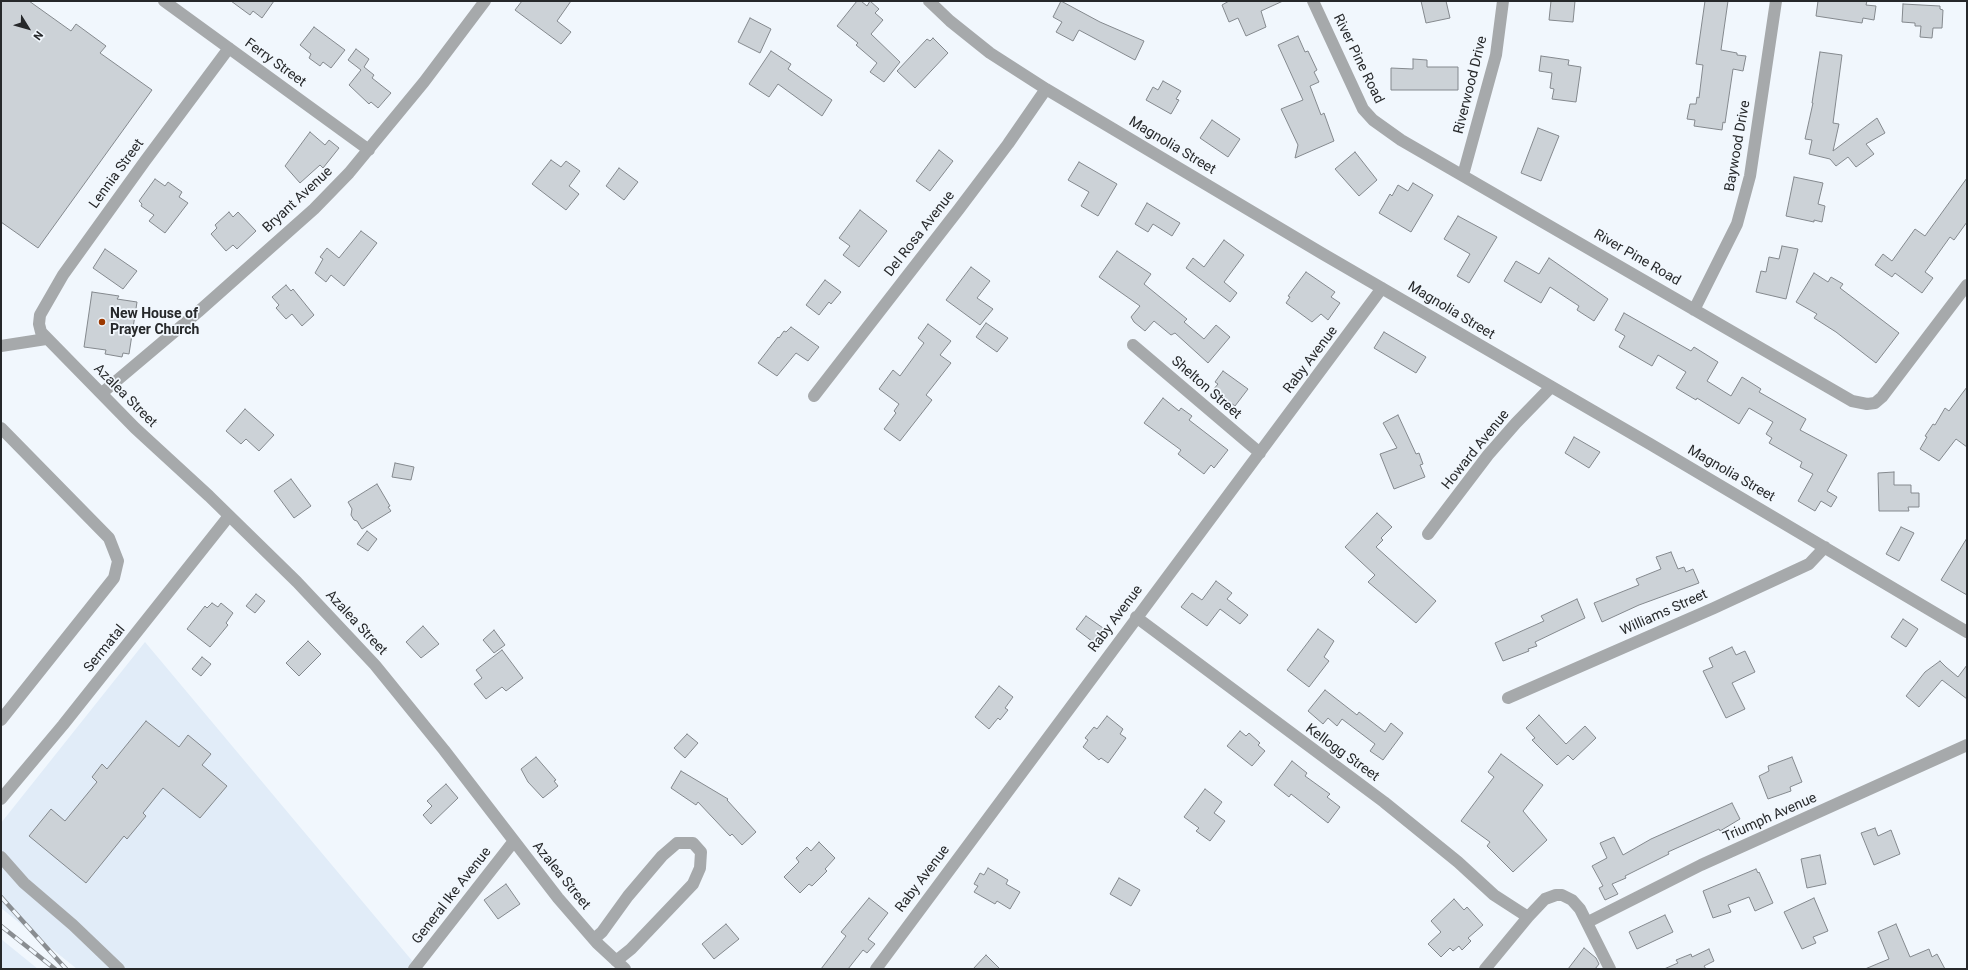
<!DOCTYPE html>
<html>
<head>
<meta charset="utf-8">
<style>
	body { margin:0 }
	#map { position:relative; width:1968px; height:970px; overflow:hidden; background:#f1f7fd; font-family:Roboto,sans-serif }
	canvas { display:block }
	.frame { position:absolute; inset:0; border:2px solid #26282a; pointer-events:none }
	.north { position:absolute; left:8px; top:8px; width:40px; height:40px; -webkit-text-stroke:3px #f1f7fd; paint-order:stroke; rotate:127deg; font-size:11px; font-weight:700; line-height:16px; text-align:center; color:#26282a }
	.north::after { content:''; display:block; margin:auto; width:14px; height:18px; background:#26282a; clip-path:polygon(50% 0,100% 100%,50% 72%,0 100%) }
</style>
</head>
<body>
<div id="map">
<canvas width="1968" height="970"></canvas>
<div class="frame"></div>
<div class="north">N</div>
</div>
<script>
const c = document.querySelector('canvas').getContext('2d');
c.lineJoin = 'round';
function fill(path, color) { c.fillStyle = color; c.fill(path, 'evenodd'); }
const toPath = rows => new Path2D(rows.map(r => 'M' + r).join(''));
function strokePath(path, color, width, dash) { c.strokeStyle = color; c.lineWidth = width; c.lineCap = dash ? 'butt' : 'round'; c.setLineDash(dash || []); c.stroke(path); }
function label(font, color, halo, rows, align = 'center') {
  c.font = font + ' Roboto,sans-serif'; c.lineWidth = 3.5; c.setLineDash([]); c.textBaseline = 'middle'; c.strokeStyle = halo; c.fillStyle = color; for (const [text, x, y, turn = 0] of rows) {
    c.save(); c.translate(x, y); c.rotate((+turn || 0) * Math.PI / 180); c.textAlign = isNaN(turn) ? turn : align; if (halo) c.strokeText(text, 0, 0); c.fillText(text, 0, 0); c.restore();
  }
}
fill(toPath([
	[145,642,419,969,77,969,1,908,1,823],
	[1,939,38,969,1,969]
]), '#e1ecf8');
const building = toPath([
	[1,1,29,1,71,31,76,24,106,46,100,53,152,90,38,248,1,222,1,1],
	[231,1,274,1,262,18,253,11,250,15,231,1],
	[522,1,571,1,557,21,571,32,562,43,561,44,515,10,522,1],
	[857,1,861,1,867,6,870,1,879,9,875,13,883,20,871,34,900,62,884,82,870,72,877,63,856,45,858,43,837,26,857,1],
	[1061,1,1100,22,1144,41,1135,60,1079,30,1073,41,1056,32,1062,22,1053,17,1061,1],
	[1229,1,1283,1,1261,11,1266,27,1246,36,1238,18,1229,22,1222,5,1229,1],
	[1421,1,1446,1,1450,18,1426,23,1421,1],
	[1551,1,1575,1,1573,22,1549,20,1551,1],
	[1705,1,1728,1,1721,50,1737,53,1737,55,1746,56,1743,71,1733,69,1725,123,1723,122,1722,130,1694,126,1695,120,1687,119,1690,104,1696,104,1697,97,1699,98,1703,65,1696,64,1705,1],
	[1818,1,1867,1,1866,5,1876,6,1874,20,1863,18,1862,23,1816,16,1818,1],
	[1903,4,1940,6,1940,9,1943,10,1942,28,1933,28,1932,38,1920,37,1921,26,1915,26,1915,23,1902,22,1903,4],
	[750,18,771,29,760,53,738,42,750,18],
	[314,27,345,50,331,68,323,62,320,66,309,58,311,54,300,45,314,27],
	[1298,36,1305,52,1308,51,1317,70,1314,72,1319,82,1310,86,1321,115,1324,113,1334,141,1295,158,1298,145,1281,109,1303,100,1278,45,1298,36],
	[933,38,948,53,915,88,897,71,927,39,930,41,933,38],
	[356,49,369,59,364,67,374,75,372,78,391,93,378,108,371,102,369,104,349,85,361,70,348,60,356,49],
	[771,51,791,64,788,69,832,100,822,116,778,84,769,97,749,84,771,51],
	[1820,52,1842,55,1833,123,1839,124,1833,151,1877,118,1885,133,1866,144,1874,154,1856,167,1848,157,1836,166,1830,159,1809,154,1812,140,1805,139,1813,103,1812,103,1820,52],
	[1541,56,1569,60,1568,65,1581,67,1576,102,1552,99,1554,89,1550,88,1552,73,1539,71,1541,56],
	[1413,59,1427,60,1427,67,1458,67,1458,90,1391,90,1391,68,1413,69,1413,59],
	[1163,81,1181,91,1176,99,1179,100,1171,114,1146,100,1153,87,1158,90,1163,81],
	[1212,120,1240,139,1228,157,1200,138,1212,120],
	[1538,128,1559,136,1541,181,1521,173,1538,128],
	[310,132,325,145,329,140,339,148,323,168,320,165,300,183,285,166,310,132],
	[939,150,953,161,930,191,916,181,939,150],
	[1355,152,1377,180,1359,196,1335,169,1355,152],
	[551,160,561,167,566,161,580,171,569,186,579,194,566,210,532,184,551,160],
	[1079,162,1117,184,1098,216,1081,206,1089,192,1068,180,1079,162],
	[619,168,638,182,624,200,606,186,619,168],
	[1794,177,1823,183,1818,204,1825,206,1822,222,1814,220,1814,222,1786,216,1794,177],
	[1967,178,1967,222,1954,240,1950,237,1925,272,1933,278,1922,293,1895,273,1892,277,1875,265,1883,254,1892,261,1915,229,1925,236,1967,178],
	[155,179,165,186,168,182,182,192,179,197,188,203,165,233,149,221,154,215,141,206,142,204,139,201,155,179],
	[1413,183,1433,195,1411,232,1379,213,1390,194,1392,196,1398,185,1408,191,1413,183],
	[1147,203,1180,223,1172,236,1153,224,1148,232,1135,224,1147,203],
	[860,210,887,231,859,267,843,255,850,246,839,238,860,210],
	[229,212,233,217,238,212,256,231,237,249,233,245,226,251,211,234,217,228,215,225,229,212],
	[1458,216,1497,237,1469,283,1457,276,1470,254,1444,239,1458,216],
	[361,231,377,243,344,286,331,275,326,282,315,273,323,259,320,257,327,248,339,258,361,231],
	[1224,240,1244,255,1224,282,1237,293,1230,302,1186,268,1193,258,1204,267,1224,240],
	[1782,246,1798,249,1786,299,1756,292,1761,271,1766,272,1769,257,1779,259,1782,246],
	[105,249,137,271,123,289,93,268,105,249],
	[1117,251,1151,274,1144,284,1187,319,1184,322,1204,339,1216,325,1230,337,1208,363,1175,333,1171,335,1154,321,1145,331,1134,322,1131,317,1140,306,1099,277,1117,251],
	[1549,258,1608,299,1594,321,1577,310,1579,306,1550,287,1541,303,1504,281,1516,261,1539,274,1549,258],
	[971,267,990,281,977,298,993,309,980,325,946,300,971,267],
	[1306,272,1335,292,1331,297,1340,303,1328,320,1321,314,1312,322,1286,303,1290,297,1288,296,1306,272],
	[1814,273,1828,282,1831,277,1843,284,1840,288,1899,333,1876,363,1836,332,1814,318,1817,314,1796,302,1814,273],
	[825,280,841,292,831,304,829,302,819,315,806,305,825,280],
	[286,285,291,291,293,289,314,315,302,326,292,314,286,319,276,308,279,305,272,297,286,285],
	[92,292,119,296,117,299,137,302,129,354,123,353,122,357,105,354,106,350,84,347,92,292],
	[1624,313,1691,351,1694,347,1718,362,1707,381,1731,396,1742,377,1761,389,1759,392,1806,419,1800,430,1847,455,1827,491,1837,497,1831,507,1821,501,1815,511,1798,501,1813,474,1800,467,1802,462,1769,443,1772,438,1766,434,1773,422,1749,408,1739,424,1697,398,1696,400,1676,388,1686,372,1658,355,1652,366,1619,347,1625,336,1615,330,1624,313],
	[986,323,1008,338,997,352,976,337,986,323],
	[928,324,951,341,940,355,951,363,926,395,932,400,900,441,884,429,896,413,894,411,899,404,879,389,893,370,900,376,924,343,918,338,928,324],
	[791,327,819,347,808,361,796,353,777,376,758,363,778,337,779,338,784,331,786,332,791,327],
	[1384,332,1426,357,1416,373,1374,348,1384,332],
	[1223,371,1248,389,1235,406,1213,390,1218,384,1215,382,1223,371],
	[1967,387,1967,447,1956,439,1939,461,1920,449,1927,437,1925,436,1933,424,1935,425,1945,408,1949,411,1967,387],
	[1163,398,1179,411,1181,408,1192,416,1189,420,1228,450,1214,468,1211,465,1204,474,1178,454,1181,450,1144,423,1163,398],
	[245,409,274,435,259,451,246,439,241,444,226,431,245,409],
	[1398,415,1416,454,1419,453,1423,464,1420,465,1425,477,1394,489,1380,454,1397,448,1383,423,1398,415],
	[1574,437,1600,452,1589,468,1565,453,1574,437],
	[395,463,414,467,411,480,392,477,395,463],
	[1894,472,1894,485,1911,485,1911,493,1919,493,1919,507,1908,507,1909,511,1879,511,1878,473,1894,472],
	[291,479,311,506,294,518,274,491,291,479],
	[377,484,390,506,388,507,391,511,362,529,357,521,354,520,351,515,352,509,348,502,377,484],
	[1377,513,1392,527,1381,538,1383,540,1376,547,1436,601,1416,623,1368,582,1375,575,1345,547,1377,513],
	[1901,527,1914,533,1899,561,1886,554,1901,527],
	[367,531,377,539,368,551,357,544,367,531],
	[1967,538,1967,595,1941,580,1967,538],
	[1671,552,1678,569,1684,567,1686,572,1693,569,1699,583,1639,605,1602,622,1594,603,1639,585,1636,579,1661,569,1656,557,1671,552],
	[1216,581,1232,593,1227,599,1248,615,1240,624,1220,609,1207,626,1181,607,1192,593,1202,600,1216,581],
	[256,594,265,601,255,613,246,606,256,594],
	[1577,599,1585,618,1535,642,1537,646,1528,649,1529,651,1503,661,1495,643,1544,621,1541,616,1577,599],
	[212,603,218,607,221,603,233,613,226,623,228,625,210,647,187,629,205,606,207,608,212,603],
	[1086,616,1103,628,1093,642,1076,629,1086,616],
	[1903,619,1918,629,1906,647,1891,637,1903,619],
	[423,626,439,644,421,658,406,642,423,626],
	[1318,629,1334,641,1324,657,1329,661,1309,687,1287,670,1318,629],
	[494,630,505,645,494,653,483,640,494,630],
	[308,641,321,654,299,676,286,663,308,641],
	[1732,647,1736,655,1745,651,1755,672,1732,683,1745,709,1726,718,1703,671,1713,667,1709,658,1732,647],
	[502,650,523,678,506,691,502,687,486,699,474,684,482,678,476,670,502,650],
	[202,657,211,664,201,676,192,669,202,657],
	[1940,661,1946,667,1958,677,1967,665,1967,699,1942,680,1919,707,1906,696,1925,672,1940,661],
	[999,686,1013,697,1005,708,1008,710,1000,720,998,718,989,729,975,717,999,686],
	[1325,690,1357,715,1359,712,1385,732,1391,723,1403,733,1383,760,1370,751,1375,744,1342,719,1337,726,1328,718,1323,724,1308,711,1325,690],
	[1539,715,1566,744,1585,726,1596,738,1573,760,1568,755,1557,765,1532,740,1535,738,1526,728,1539,715],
	[1107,716,1123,729,1120,734,1126,738,1108,763,1101,758,1099,760,1083,747,1088,740,1085,738,1094,727,1097,729,1107,716],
	[146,721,179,747,188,735,211,754,202,765,227,786,200,818,163,788,143,813,146,816,127,839,124,836,86,883,29,836,51,809,65,821,97,782,92,777,102,764,107,769,146,721],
	[1240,731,1246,736,1249,733,1260,743,1258,745,1265,751,1252,766,1227,746,1240,731],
	[687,734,698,743,685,758,674,748,687,734],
	[1501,754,1543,785,1523,811,1547,840,1513,872,1487,846,1490,842,1461,821,1494,777,1488,772,1501,754],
	[536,757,556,780,554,781,558,786,543,798,528,782,521,769,536,757],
	[1792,757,1802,782,1790,787,1791,791,1768,799,1759,776,1769,771,1768,766,1792,757],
	[1292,761,1307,773,1305,776,1330,794,1327,797,1340,807,1328,823,1291,794,1289,797,1274,785,1292,761],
	[681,771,728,799,727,800,756,832,742,845,732,834,730,836,698,802,696,805,671,788,681,771],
	[446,784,458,798,431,824,423,815,432,806,427,801,446,784],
	[1205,789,1222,802,1214,813,1225,821,1210,841,1196,831,1199,828,1184,817,1205,789],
	[1732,803,1740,819,1720,831,1719,829,1668,852,1669,854,1625,876,1626,878,1612,884,1618,894,1605,900,1599,888,1603,886,1592,866,1607,858,1600,843,1614,837,1623,855,1651,839,1732,803],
	[1875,828,1878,836,1891,830,1900,854,1874,865,1861,833,1875,828],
	[819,842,835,858,825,869,827,871,812,886,809,884,800,893,784,877,799,862,796,858,807,847,811,851,819,842],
	[1820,855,1826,884,1807,888,1801,859,1820,855],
	[988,868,1008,880,1006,884,1020,892,1010,909,997,901,995,904,974,892,978,886,974,884,980,873,984,875,988,868],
	[1756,869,1758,873,1759,872,1773,903,1755,911,1749,897,1728,905,1731,912,1713,918,1703,891,1756,869],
	[1119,878,1140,890,1131,906,1110,894,1119,878],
	[506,884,520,904,498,919,484,900,506,884],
	[869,898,888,913,868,939,875,944,867,953,863,950,848,969,821,969,846,936,841,932,869,898],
	[1814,898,1828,931,1813,937,1816,943,1802,949,1784,912,1814,898],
	[1454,899,1464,910,1467,907,1483,925,1468,938,1471,941,1462,950,1459,946,1453,951,1450,948,1441,957,1428,944,1441,932,1431,921,1454,899],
	[1665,915,1673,932,1637,949,1629,932,1665,915],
	[726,924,739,939,714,959,702,944,726,924],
	[1896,924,1910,957,1929,949,1932,957,1937,954,1945,969,1865,969,1889,959,1878,932,1896,924],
	[1584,948,1596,958,1599,964,1595,969,1568,969,1584,948],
	[1709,949,1714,961,1704,966,1706,969,1664,969,1678,963,1676,960,1691,954,1692,957,1709,949],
	[986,955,1000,969,973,969,986,955]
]);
fill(building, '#ccd2d7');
strokePath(building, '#84898e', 1);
strokePath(toPath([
	[164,1,369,150],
	[929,1,950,21,990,53,1046,89,1323,254,1650,444,1967,632],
	[1313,1,1363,109,1373,120,1401,140,1852,401,1867,404,1875,403,1882,397,1967,285],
	[229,48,145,161,63,275,40,315,39,324,41,332,135,428,209,496,297,582,375,665,444,750,558,898,597,943,625,969],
	[1463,175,1496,55,1503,1],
	[1694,310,1737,224,1750,176,1776,1],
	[1133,345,1260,453],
	[1,346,46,339],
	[102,393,198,312,314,209,349,173,424,82,485,1],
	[814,396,959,209,1008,144,1046,89],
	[1,428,109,538,118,561,114,578,1,720],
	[1428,534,1488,455,1516,423,1551,387],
	[1136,617,1384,802,1458,862,1494,895,1528,917],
	[1508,698,1714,608,1809,564,1825,547],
	[1,799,63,725,229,516],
	[1,857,24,883,73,925,119,969],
	[1588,922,1701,865,1967,745],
	[594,939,602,932,628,896,662,856,677,843,693,843,701,852,700,868,693,884,631,949,616,961],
	[414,969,514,841],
	[876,969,1382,288],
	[1485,969,1528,917,1545,899,1556,895,1562,895,1572,900,1580,909,1610,969]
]), '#a6a9ab', 12);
const rail = toPath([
	[1,897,66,969],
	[1,926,55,969]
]);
strokePath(rail, '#898d91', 4.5);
strokePath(rail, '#f1f7fd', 3, [9]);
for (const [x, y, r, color] of [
	[102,322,4,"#9c3900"]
]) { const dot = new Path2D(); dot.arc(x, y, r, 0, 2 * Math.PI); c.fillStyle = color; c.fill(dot); strokePath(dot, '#f1f7fd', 1.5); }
label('14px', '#26282a', '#f1f7fd', [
	["River Pine Road",1358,59,64],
	["Ferry Street",275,63,36],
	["Riverwood Drive",1471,85,-76],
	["Magnolia Street",1172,146,31],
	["Baywood Drive",1738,146,-80],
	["Lennia Street",117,174,-54],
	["Bryant Avenue",298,200,-43],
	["Del Rosa Avenue",920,234,-52],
	["River Pine Road",1637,258,30],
	["Magnolia Street",1451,311,31],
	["Raby Avenue",1311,360,-53],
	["Shelton Street",1206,388,41],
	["Azalea Street",125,396,45],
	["Howard Avenue",1476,450,-51],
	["Magnolia Street",1731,474,30],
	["Williams Street",1664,613,-24],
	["Raby Avenue",1116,619,-53],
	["Azalea Street",356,623,47],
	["Sermatal",105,649,-51],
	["Kellogg Street",1342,753,36],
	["Triumph Avenue",1770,818,-24],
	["Azalea Street",561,876,51],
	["Raby Avenue",923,879,-53],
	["General Ike Avenue",452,896,-52]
]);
label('bold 14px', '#26282a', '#f1f7fd', [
	["New House of",110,314],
	["Prayer Church",110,330]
], 'left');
</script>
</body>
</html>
